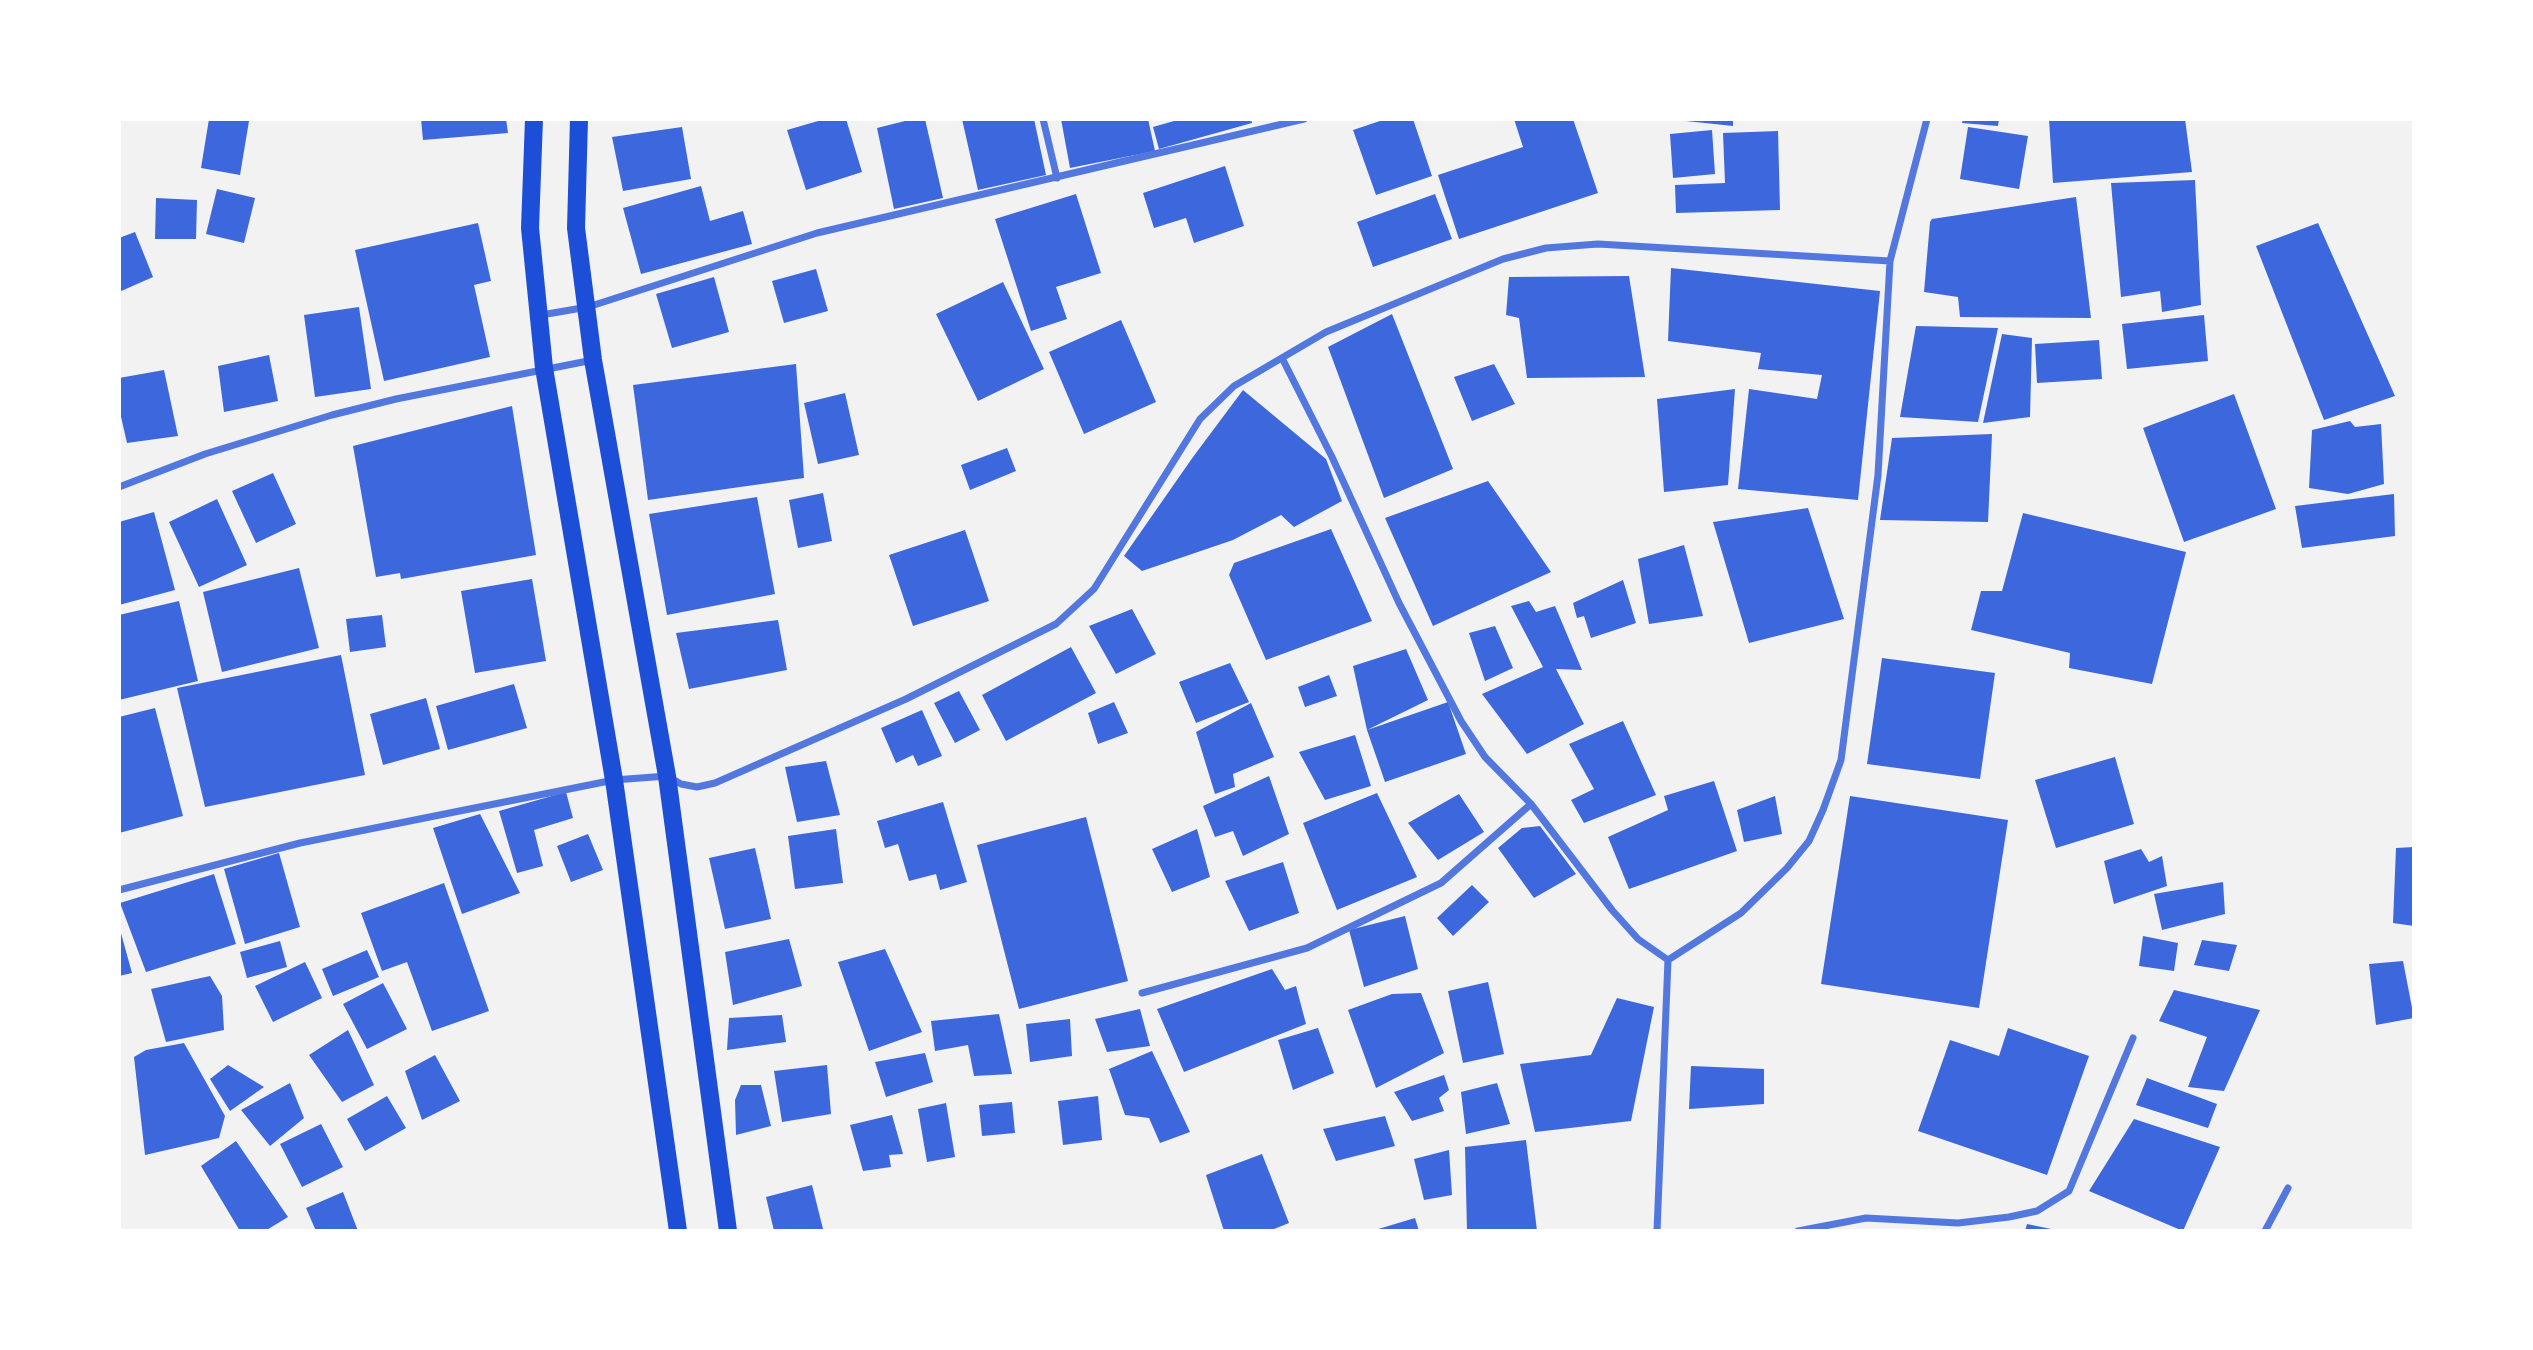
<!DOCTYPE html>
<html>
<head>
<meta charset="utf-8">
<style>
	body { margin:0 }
	#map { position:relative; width:2533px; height:1350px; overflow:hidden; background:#f2f2f2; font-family:"Golos Text",sans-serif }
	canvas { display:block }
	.frame { position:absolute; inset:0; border:121px solid #fff; pointer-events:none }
</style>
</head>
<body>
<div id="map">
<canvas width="2533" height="1350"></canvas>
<div class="frame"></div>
</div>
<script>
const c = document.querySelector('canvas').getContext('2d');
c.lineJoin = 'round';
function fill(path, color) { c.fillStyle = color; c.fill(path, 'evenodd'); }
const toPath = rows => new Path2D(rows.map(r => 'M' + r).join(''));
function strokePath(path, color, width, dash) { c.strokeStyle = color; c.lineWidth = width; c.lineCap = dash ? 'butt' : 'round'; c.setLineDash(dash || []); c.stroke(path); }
fill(toPath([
	[209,119,249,121,240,175,201,168],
	[421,119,506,119,508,133,423,140],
	[825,119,846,119,862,172,806,190,787,130],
	[913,119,925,119,943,198,894,209,877,128],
	[962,119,1034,119,1046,175,978,190],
	[1061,119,1148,119,1155,151,1070,168],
	[1181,119,1251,119,1252,123,1159,149,1153,127],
	[1386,119,1413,119,1432,176,1376,195,1353,130],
	[1514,119,1573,119,1598,193,1459,239,1438,175,1523,147],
	[1686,119,1733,119,1733,126,1686,121],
	[1963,119,1999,119,1998,126,1962,123],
	[2049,119,2185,119,2192,172,2053,183],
	[682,127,691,179,623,191,612,137],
	[1968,127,2028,136,2019,189,1960,179],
	[1712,130,1715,174,1673,178,1670,134],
	[1778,131,1780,210,1676,213,1675,185,1725,183,1723,133],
	[1225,166,1244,226,1194,243,1186,218,1154,228,1143,193],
	[2195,180,2201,305,2162,312,2160,291,2121,297,2111,183],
	[701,186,710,221,743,211,752,244,641,274,623,208],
	[217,189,255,198,244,243,206,234],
	[1076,194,1101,273,1056,287,1067,319,1031,331,995,219],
	[1435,194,1452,239,1373,267,1357,222],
	[2076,197,2091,318,1960,317,1958,297,1924,292,1930,222,1932,219],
	[156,198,197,200,196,239,155,239],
	[478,223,491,281,474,285,490,357,384,381,355,250],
	[2318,223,2395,396,2324,420,2256,246],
	[135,232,153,277,119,292,119,238],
	[1671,268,1880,291,1858,500,1738,489,1749,389,1817,399,1822,375,1758,369,1761,353,1668,341],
	[816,269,828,311,784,323,772,281],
	[1629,276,1645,377,1527,378,1519,318,1506,315,1509,277],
	[714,277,729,332,672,348,656,294],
	[1003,282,1044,369,978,401,936,314],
	[359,307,371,389,315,397,304,315],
	[1392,314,1453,469,1384,498,1328,347],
	[2204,315,2208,361,2127,369,2122,324],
	[1121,320,1156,402,1084,434,1049,352],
	[1916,326,1998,328,1978,422,1900,417],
	[2002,334,2032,338,2030,417,1983,423],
	[2099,340,2102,379,2037,383,2035,344],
	[269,355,278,401,224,412,218,366],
	[796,364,804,478,648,500,633,385],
	[1494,364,1515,404,1472,421,1454,377],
	[164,370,178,436,127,443,119,408,119,378],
	[1735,389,1728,485,1664,492,1657,399],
	[1243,390,1326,459,1342,501,1294,527,1281,515,1233,540,1142,571,1124,556,1193,457],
	[845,393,859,455,818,464,804,403],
	[2234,394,2276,509,2184,542,2143,428],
	[512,406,536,555,401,579,400,573,376,577,353,446],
	[2350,421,2355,427,2381,424,2384,484,2348,494,2309,488,2312,430],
	[1992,434,1988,522,1880,520,1892,438],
	[1007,448,1016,471,970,490,961,465],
	[273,473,296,524,256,543,232,491],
	[1488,481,1551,572,1433,626,1385,518],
	[823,493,832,541,798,548,789,500],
	[2394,494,2395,536,2302,548,2295,506],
	[757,497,775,594,667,615,649,514],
	[217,499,247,565,199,587,169,522],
	[1808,508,1844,619,1749,643,1713,522],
	[154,512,175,590,119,605,119,522],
	[2023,513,2186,552,2152,684,2069,668,2070,653,1971,630,1981,591,2002,591],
	[1331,529,1372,621,1266,660,1229,575,1234,563],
	[965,530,989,601,913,626,889,555],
	[1684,545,1703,616,1649,624,1638,559],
	[299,568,319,648,222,672,203,592],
	[532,579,546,661,475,673,461,591],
	[1623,580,1636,623,1591,638,1584,616,1577,618,1573,603],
	[179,601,198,681,119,700,119,615],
	[1529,601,1536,612,1555,606,1582,670,1556,669,1584,724,1527,754,1482,694,1543,667,1511,606],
	[1132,609,1156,654,1116,674,1089,626],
	[382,615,386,647,350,652,346,619],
	[778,620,787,670,689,689,676,633],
	[1495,626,1513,668,1485,681,1469,633],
	[1071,647,1096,693,1006,741,982,695],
	[1406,649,1428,700,1367,730,1448,702,1466,754,1385,782,1367,730,1353,666],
	[341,655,365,775,205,807,177,688],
	[1882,658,1995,673,1980,779,1867,764],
	[1230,663,1249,702,1196,723,1179,682],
	[1329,675,1337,696,1305,707,1298,687],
	[514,684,527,728,448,750,436,706],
	[959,691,980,730,955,743,934,703],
	[426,698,440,749,383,765,370,714],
	[1114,702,1128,733,1098,744,1088,713],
	[1251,703,1274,757,1233,774,1235,787,1215,794,1196,732],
	[155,708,183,816,119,833,119,717],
	[922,710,942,756,918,766,913,755,896,763,881,728],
	[1623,721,1656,795,1584,823,1571,800,1594,789,1569,744],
	[1355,735,1371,786,1325,800,1299,752],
	[2115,757,2134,824,2056,848,2035,780],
	[826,761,840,815,797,822,785,767],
	[1269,776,1289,834,1243,856,1233,831,1215,837,1203,806],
	[1714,781,1737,851,1629,889,1608,837,1668,810,1664,796],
	[566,792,573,818,534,830,543,866,517,873,499,811],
	[1377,793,1417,877,1337,910,1303,823],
	[1459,794,1484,832,1438,860,1408,823],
	[1775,796,1782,834,1744,842,1737,810],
	[1850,796,2008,820,1979,1008,1821,984],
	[943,802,967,882,940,890,936,874,909,881,898,844,885,848,877,821],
	[480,814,520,893,462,914,433,828],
	[1086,817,1128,981,1019,1009,977,845],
	[1540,826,1576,874,1534,898,1498,848,1522,828],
	[836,829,843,883,795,889,788,836],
	[1197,829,1210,877,1172,892,1152,849],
	[588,834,603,870,571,882,557,846],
	[2414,847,2414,926,2393,923,2396,848],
	[755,848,771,919,725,929,709,858],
	[2141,849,2149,862,2162,856,2167,886,2114,904,2104,861],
	[279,853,300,927,245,944,224,869],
	[1283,862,1299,913,1249,931,1225,881],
	[214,874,236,944,146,972,120,903],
	[2223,882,2225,914,2162,930,2154,894],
	[444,883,489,1011,432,1031,407,962,382,971,361,913],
	[1472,885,1489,902,1453,936,1437,918],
	[1405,916,1418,969,1364,987,1349,930],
	[119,926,132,973,119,976],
	[2143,936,2178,943,2174,971,2139,966],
	[789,939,802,986,733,1005,725,952],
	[2202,940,2237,945,2229,971,2194,965],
	[280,941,287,967,247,978,240,952],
	[885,949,922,1032,869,1051,838,962],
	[367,950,379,977,333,996,322,969],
	[2403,961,2414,1018,2376,1025,2369,964],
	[305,962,322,998,273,1022,255,986],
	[1272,969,1285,990,1296,986,1306,1024,1184,1072,1157,1009],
	[210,976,222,996,224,1030,166,1042,151,989],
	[1488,982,1504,1054,1463,1063,1448,991],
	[383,983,407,1029,367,1049,343,1004],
	[2174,990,2260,1010,2224,1091,2188,1087,2207,1037,2159,1021],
	[1421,993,1444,1053,1376,1088,1348,1010,1392,994],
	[1617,998,1654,1007,1631,1121,1535,1132,1520,1064,1591,1055],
	[1140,1009,1150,1046,1107,1052,1095,1019],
	[999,1014,1012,1074,974,1076,968,1045,935,1051,931,1021],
	[782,1015,786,1042,727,1050,729,1018],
	[1070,1019,1072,1056,1030,1062,1026,1024],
	[1318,1028,1334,1073,1293,1090,1278,1040],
	[2008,1028,2089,1056,2047,1175,1918,1131,1950,1040,1999,1056],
	[348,1030,374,1085,342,1102,309,1055],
	[184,1043,225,1116,219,1138,145,1155,134,1057,146,1050],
	[1152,1051,1190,1132,1160,1143,1149,1118,1125,1115,1109,1069],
	[925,1053,933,1082,886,1097,875,1062],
	[435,1055,460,1101,422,1120,405,1071],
	[228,1065,264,1087,230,1111,210,1079],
	[827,1065,831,1114,782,1122,774,1071],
	[1691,1066,1764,1069,1764,1104,1689,1109],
	[1444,1075,1449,1090,1439,1098,1444,1111,1412,1121,1394,1092],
	[2147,1078,2217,1104,2208,1128,2136,1105],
	[290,1083,304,1118,270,1146,241,1110],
	[1497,1083,1510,1124,1466,1134,1461,1092],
	[741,1085,761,1085,771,1126,736,1135,735,1100],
	[387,1096,406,1128,365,1151,347,1119],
	[1098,1096,1102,1140,1063,1145,1058,1101],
	[1012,1102,1015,1133,982,1136,979,1105],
	[946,1103,955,1157,927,1162,918,1109],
	[892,1115,903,1154,889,1155,891,1167,863,1171,850,1125],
	[1385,1116,1395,1146,1336,1161,1323,1129],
	[2134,1119,2220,1147,2183,1231,2089,1191],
	[321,1124,343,1167,302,1187,280,1144],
	[1526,1140,1537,1231,1467,1231,1465,1147],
	[236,1141,288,1217,265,1231,240,1231,201,1166],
	[1449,1150,1452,1195,1424,1200,1414,1159],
	[1262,1154,1289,1223,1269,1231,1224,1231,1206,1175],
	[812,1185,823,1229,813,1231,774,1231,766,1197],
	[343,1192,358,1231,316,1231,306,1208],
	[1415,1218,1419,1231,1375,1231,1375,1230],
	[2027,1224,2056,1230,2056,1231,2025,1231]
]), '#3d67dc');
strokePath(toPath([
	[1043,119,1057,178],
	[541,315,588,307,817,233,1304,119],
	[1282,358,1332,457,1399,603,1461,721,1485,757,1531,804,1612,910,1638,939,1668,960],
	[119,487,205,454,332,415,396,399,593,360],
	[119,890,300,843,614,780,667,776,681,784,697,787,715,783,906,699,1056,624,1094,589,1200,419,1234,386,1326,332,1503,259,1546,248,1598,244,1890,261],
	[1142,993,1307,948,1441,883,1531,804],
	[1657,1231,1668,960,1741,913,1787,868,1809,841,1823,810,1841,760,1878,475,1890,261,1927,119],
	[1798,1231,1866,1218,1958,1223,2009,1217,2037,1211,2069,1191,2133,1038],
	[2265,1231,2288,1188]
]), '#5277de', 7);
strokePath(toPath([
	[534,119,530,228,544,368,614,780,678,1231],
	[579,119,576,228,593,360,667,776,728,1231]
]), '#1d4ed8', 18);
</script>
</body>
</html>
